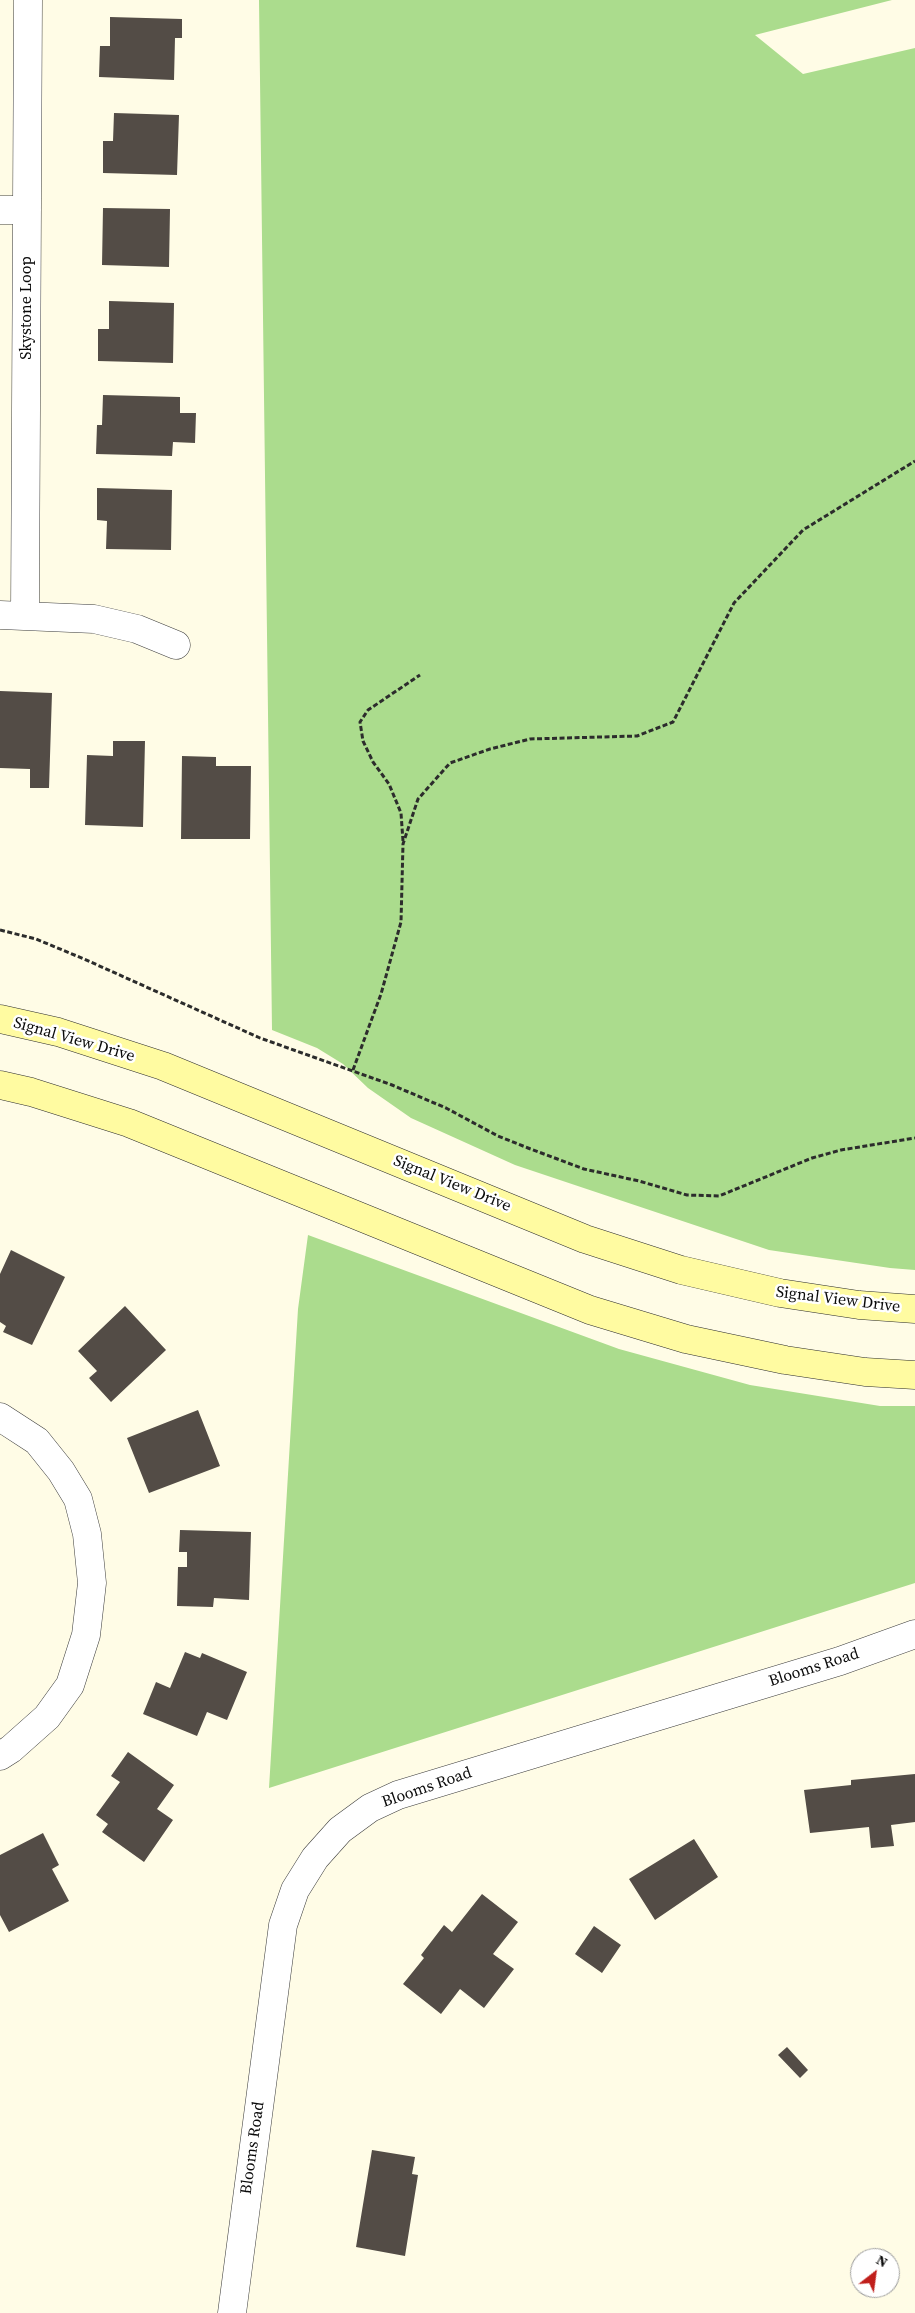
<!DOCTYPE html>
<html>
<head>
<meta charset="utf-8">
<style>
	body { margin:0 }
	#map { position:relative; width:915px; height:2313px; overflow:hidden; background:#fffce6; font-family:"Source Serif 4",serif }
	canvas { display:block }
	.north { position:absolute; left:850px; top:2248px; width:50px; height:50px; box-sizing:border-box; background:#fff; border:1px solid #9d9d9d; border-radius:50%; rotate:30deg; font-size:14px; font-weight:700; line-height:20px; text-align:center; color:#0a0a0a }
	.north::after { content:''; display:block; margin:auto; width:18px; height:22px; background:#c01f1b; clip-path:polygon(50% 0,100% 100%,50% 72%,0 100%) }
</style>
</head>
<body>
<div id="map">
<canvas width="915" height="2313"></canvas>
<div class="north">N</div>
</div>
<script>
const c = document.querySelector('canvas').getContext('2d');
c.lineJoin = 'round';
function fill(path, color) { c.fillStyle = color; c.fill(path, 'evenodd'); }
const toPath = rows => new Path2D(rows.map(r => 'M' + r).join(''));
function strokePath(path, color, width, dash) { c.strokeStyle = color; c.lineWidth = width; c.lineCap = dash ? 'butt' : 'round'; c.setLineDash(dash || []); c.stroke(path); }
function label(font, color, halo, rows, align = 'center') {
  c.font = font + ' "Source Serif 4",serif'; c.lineWidth = 5; c.setLineDash([]); c.textBaseline = 'middle'; c.strokeStyle = halo; c.fillStyle = color; for (const [text, x, y, turn = 0] of rows) {
    c.save(); c.translate(x, y); c.rotate((+turn || 0) * Math.PI / 180); c.textAlign = isNaN(turn) ? turn : align; if (halo) c.strokeText(text, 0, 0); c.fillText(text, 0, 0); c.restore();
  }
}
fill(toPath([
	[259,0,892,0,755,35,803,74,915,48,915,1270,890,1268,769,1250,515,1165,411,1118,368,1088,343,1064,317,1048,272,1030],
	[308,1235,619,1349,750,1385,880,1406,915,1406,915,1583,269,1788,298,1309]
]), '#abdc8d');
fill(toPath([
	[110,17,182,19,182,38,175,38,174,80,99,77,100,46,110,46],
	[114,113,179,115,177,175,103,173,103,141,113,141],
	[103,208,170,209,169,267,102,265],
	[109,301,174,303,173,363,98,361,98,329,109,329],
	[103,395,180,397,180,413,196,413,195,443,173,442,172,456,96,454,97,425,102,425],
	[97,488,172,490,171,550,106,549,107,521,97,520],
	[0,691,52,693,49,788,30,788,30,769,0,768],
	[113,741,145,741,143,827,85,825,87,755,113,756],
	[182,756,216,757,216,766,251,766,250,839,181,839],
	[11,1250,65,1277,32,1345,3,1332,6,1326,0,1322,0,1274],
	[125,1306,166,1350,111,1402,89,1378,97,1371,78,1351],
	[198,1410,220,1466,149,1493,127,1438],
	[180,1530,251,1532,249,1600,214,1598,213,1607,177,1606,178,1567,187,1567,187,1552,179,1552],
	[185,1652,200,1658,202,1653,247,1672,227,1720,207,1712,197,1736,143,1714,156,1682,170,1688],
	[128,1752,174,1785,157,1809,173,1820,144,1862,102,1832,108,1824,96,1815,120,1782,111,1776],
	[915,1774,915,1822,891,1825,894,1846,871,1848,869,1827,810,1833,804,1790,851,1785,851,1780],
	[43,1833,59,1865,52,1869,69,1901,9,1932,0,1915,0,1855],
	[694,1839,718,1877,655,1920,629,1879],
	[482,1894,518,1922,493,1954,514,1969,484,2008,460,1989,441,2014,403,1984,424,1958,421,1955,444,1925,452,1932],
	[594,1926,621,1945,602,1973,575,1954],
	[787,2047,808,2070,800,2078,778,2055],
	[372,2150,415,2157,412,2174,418,2175,405,2256,356,2247]
]), '#534c46');
const minor = toPath([
	[0,210,27,210],
	[0,615,94,619,137,629,176,645],
	[25,615,28,0],
	[0,1417,37,1441,61,1471,78,1499,87,1534,92,1583,86,1635,70,1685,47,1717,11,1749,0,1756],
	[232,2313,283,1925,295,1890,315,1858,340,1830,370,1808,398,1795,840,1661,915,1634]
]);
const secondary = toPath([
	[0,1019,58,1032,163,1066,585,1239,681,1270,780,1293,859,1305,915,1309],
	[0,1085,31,1092,129,1123,590,1310,686,1339,785,1360,865,1372,915,1375]
]);
strokePath(minor, '#3d3d3d', 29);
strokePath(secondary, '#2c2c2c', 29);
strokePath(toPath([
	[403,841,401,813,389,784,373,762,363,741,360,722,368,710,420,675],
	[0,930,36,939,84,959,260,1038,392,1085,446,1108,498,1136,528,1148,584,1169,639,1181,687,1195,719,1196,812,1158,841,1150,915,1138],
	[353,1070,381,994,401,922,403,844,418,799,450,763,490,749,530,739,637,736,673,722,734,603,803,530,915,461]
]), '#2c2c2c', 3, [5, 2.5]);
strokePath(minor, '#fff', 28);
strokePath(secondary, '#fffba1', 28);
label('16px', '#0a0a0a', '#fff', [
	["Skystone Loop",27,308,-90],
	["Signal View Drive",74,1040,16],
	["Signal View Drive",452,1184,22],
	["Signal View Drive",838,1300,7],
	["Blooms Road",814,1668,-18],
	["Blooms Road",427,1788,-19],
	["Blooms Road",253,2148,-82]
]);
</script>
</body>
</html>
